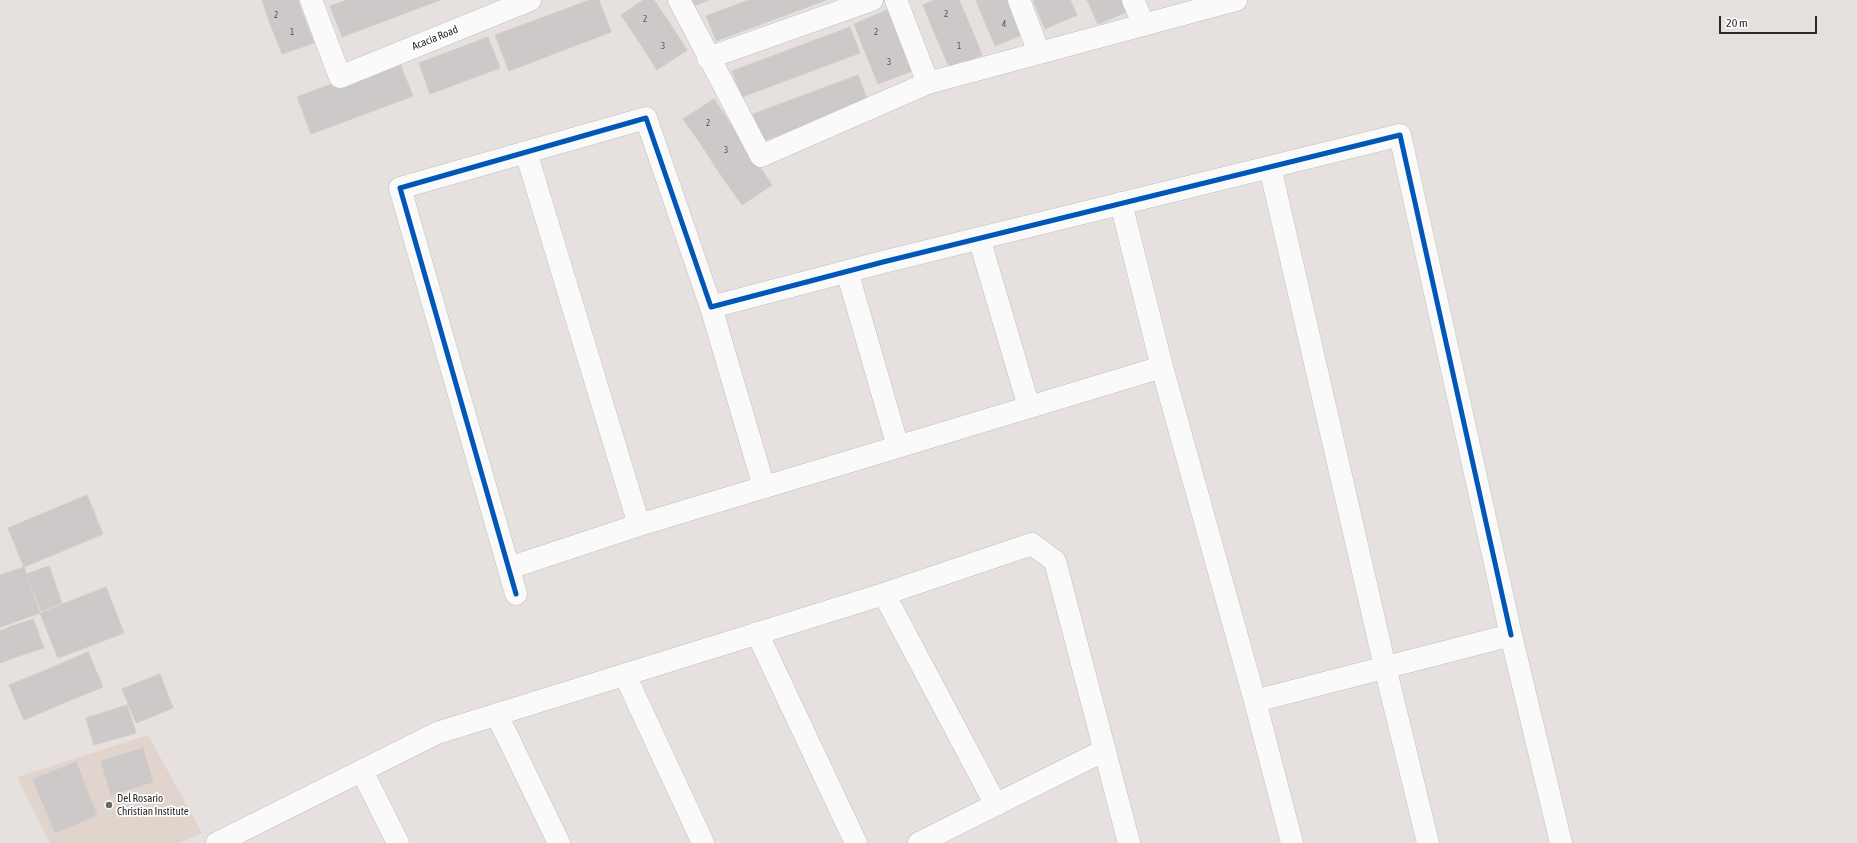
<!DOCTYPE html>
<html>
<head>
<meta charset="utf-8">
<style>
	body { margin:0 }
	#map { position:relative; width:1857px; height:843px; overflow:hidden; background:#e6e0de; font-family:"Asap Condensed",sans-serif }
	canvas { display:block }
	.scale { position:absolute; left:1719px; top:16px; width:98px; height:18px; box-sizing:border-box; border:2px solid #292929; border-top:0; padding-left:5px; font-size:12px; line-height:14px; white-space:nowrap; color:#292929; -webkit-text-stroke:3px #fff; paint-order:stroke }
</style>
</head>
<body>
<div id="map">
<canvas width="1857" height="843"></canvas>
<div class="scale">20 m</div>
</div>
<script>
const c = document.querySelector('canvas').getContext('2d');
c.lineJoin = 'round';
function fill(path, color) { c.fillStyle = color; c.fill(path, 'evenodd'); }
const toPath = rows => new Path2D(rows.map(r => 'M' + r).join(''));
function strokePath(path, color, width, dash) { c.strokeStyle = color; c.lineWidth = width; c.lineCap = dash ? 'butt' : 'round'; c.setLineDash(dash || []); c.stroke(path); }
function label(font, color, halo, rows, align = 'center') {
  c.font = font + ' "Asap Condensed",sans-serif'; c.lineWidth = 3.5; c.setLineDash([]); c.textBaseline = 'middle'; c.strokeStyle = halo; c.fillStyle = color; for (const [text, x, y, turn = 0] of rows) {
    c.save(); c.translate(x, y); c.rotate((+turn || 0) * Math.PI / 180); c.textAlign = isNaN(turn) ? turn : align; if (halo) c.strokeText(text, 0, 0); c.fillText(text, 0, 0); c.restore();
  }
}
fill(toPath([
	[148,735,202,833,179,843,50,843,17,777]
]), '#e1d4cd');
const building = toPath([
	[262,0,298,0,301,9,269,21,262,0],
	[347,0,440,0,342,37,330,6,347,0],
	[590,0,599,0,611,32,509,71,495,35,590,0],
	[643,0,654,0,669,22,639,42,621,15,643,0],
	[691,0,709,0,693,6,691,0],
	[749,0,826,0,716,41,706,16,749,0],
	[934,0,959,0,969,23,936,37,923,5,934,0],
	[976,0,1013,0,1014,2,982,15,976,0],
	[1033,0,1070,0,1077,15,1045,29,1033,0],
	[1087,0,1125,0,1129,11,1098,24,1087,0],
	[1014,2,1027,33,995,46,982,15,1014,2],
	[301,9,314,43,282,54,269,21,301,9],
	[887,10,899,40,866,54,854,24,887,10],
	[669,22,687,50,657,70,639,42,669,22],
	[969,23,982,55,950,69,936,37,969,23],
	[850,27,860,53,742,97,732,71,850,27],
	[488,37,500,68,430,94,419,63,488,37],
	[899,40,912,71,878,84,866,54,899,40],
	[398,59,413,96,311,134,297,97,398,59],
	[858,75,868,102,763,141,753,114,858,75],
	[714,99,732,126,702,146,683,119,714,99],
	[732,126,751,154,720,174,702,146,732,126],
	[751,154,772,185,742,205,720,174,751,154],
	[87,495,103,534,24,567,8,528,87,495],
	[49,566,62,603,41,611,27,574,49,566],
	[24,567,40,613,0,627,0,575,24,567],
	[106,587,124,633,58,658,40,613,106,587],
	[33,619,44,648,22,655,12,626,33,619],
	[12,626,22,655,0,663,0,631,12,626],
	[88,652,103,687,66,702,51,668,88,652],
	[51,668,66,702,24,720,9,685,51,668],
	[160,674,173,708,136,723,122,689,160,674],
	[127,705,136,733,94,745,86,718,127,705],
	[143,748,153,782,111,795,101,761,143,748],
	[76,762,97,815,55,833,33,779,76,762]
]);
fill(building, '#cdc9c8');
strokePath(building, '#d1ccca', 1);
const minor = toPath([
	[311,0,340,77,530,0],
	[679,0,761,156,928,83,1236,0],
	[896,0,928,83],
	[1019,0,1039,53],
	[1133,0,1144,25],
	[708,58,872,0],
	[1270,167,1385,667,1428,843],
	[1121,203,1162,367],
	[979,238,1029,407],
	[847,271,898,447],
	[711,307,764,487],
	[639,525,1162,367,1255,701],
	[509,568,639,525,526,152],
	[516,594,400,188,646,118,711,307,883,262,1400,135,1511,635],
	[884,594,996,805],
	[757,633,856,843],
	[625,675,703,843],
	[497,715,559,843],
	[362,771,398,843],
	[217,843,437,733,884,594,1032,544,1055,561,1129,843],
	[919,843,1105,750],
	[1292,843,1255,701,1511,635,1561,843]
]);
strokePath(minor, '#c0bfc0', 23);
strokePath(minor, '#fbfafa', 22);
strokePath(toPath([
	[516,594,400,188,646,118,711,307,883,262,1400,135,1511,635]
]), '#0057b8', 5);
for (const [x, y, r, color] of [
	[109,805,4,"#6b6968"]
]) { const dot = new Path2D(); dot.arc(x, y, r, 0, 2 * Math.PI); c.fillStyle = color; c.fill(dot); strokePath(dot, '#fff', 1.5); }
label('9px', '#535252', null, [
	["2",946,14],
	["2",276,15],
	["2",645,19],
	["4",1004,24],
	["1",292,32],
	["2",876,32],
	["3",663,46],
	["1",959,46],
	["3",889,62],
	["2",708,123],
	["3",726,150]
]);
label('11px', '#292929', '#fff', [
	["Acacia Road",435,38,-22]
]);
label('11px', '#292929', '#fff', [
	["Del Rosario",117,799],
	["Christian Institute",117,812]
], 'left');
</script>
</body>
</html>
